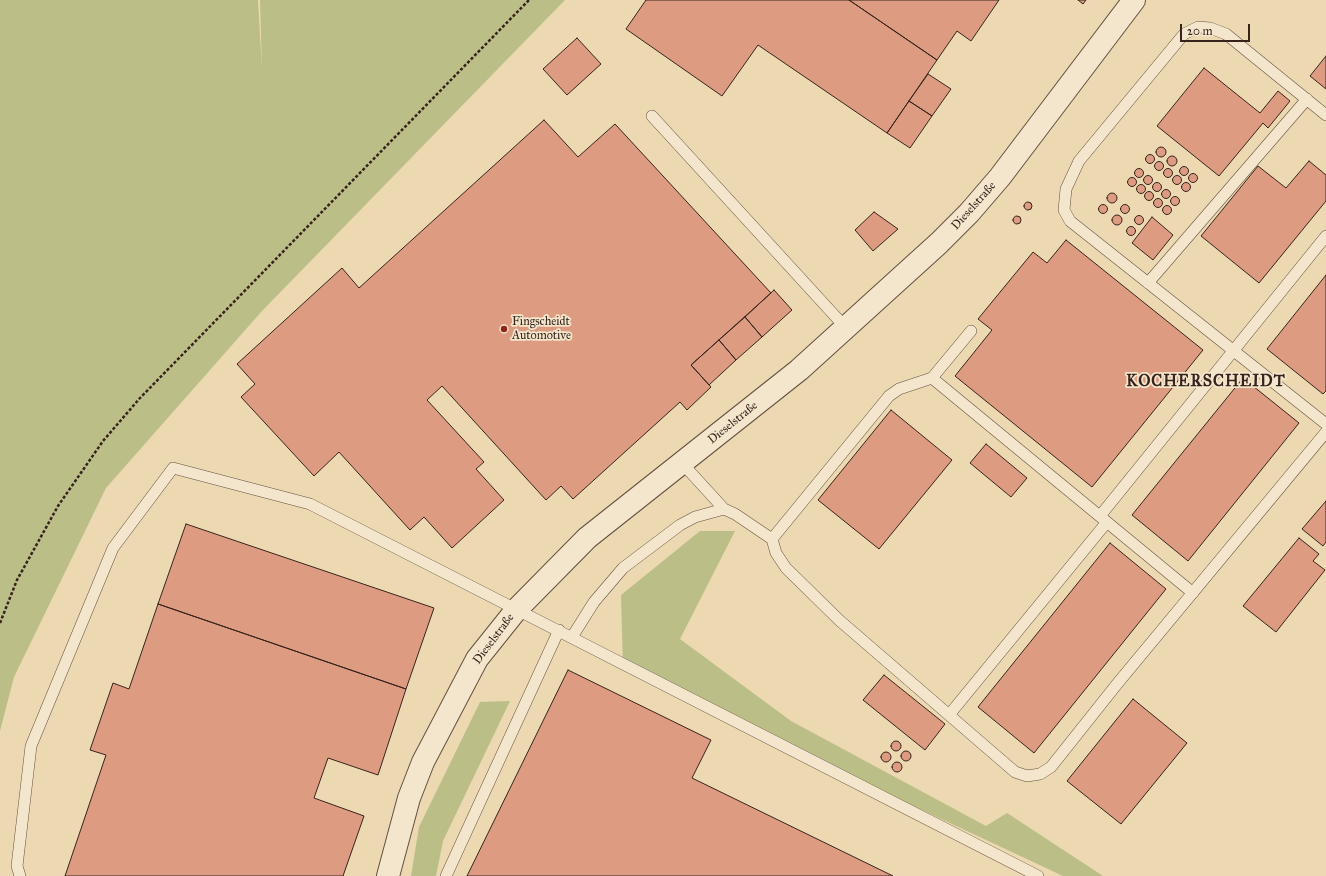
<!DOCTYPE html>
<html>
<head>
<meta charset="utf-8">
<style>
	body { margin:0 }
	#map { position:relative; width:1326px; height:876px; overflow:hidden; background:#ecd8b1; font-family:"IM FELL Great Primer",serif }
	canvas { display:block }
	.scale { position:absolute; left:1180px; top:24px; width:70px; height:18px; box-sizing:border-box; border:2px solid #37231c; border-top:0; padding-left:5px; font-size:12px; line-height:14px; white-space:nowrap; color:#37231c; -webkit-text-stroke:3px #f3e6cc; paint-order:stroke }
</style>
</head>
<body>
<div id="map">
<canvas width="1326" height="876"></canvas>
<div class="scale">20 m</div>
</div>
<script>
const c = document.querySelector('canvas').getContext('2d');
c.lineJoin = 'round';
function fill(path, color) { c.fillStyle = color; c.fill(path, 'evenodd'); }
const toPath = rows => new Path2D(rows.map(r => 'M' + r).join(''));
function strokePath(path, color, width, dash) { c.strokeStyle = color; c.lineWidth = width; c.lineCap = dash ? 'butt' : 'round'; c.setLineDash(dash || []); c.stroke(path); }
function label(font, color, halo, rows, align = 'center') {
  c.font = font + ' "IM FELL Great Primer",serif'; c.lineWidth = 3.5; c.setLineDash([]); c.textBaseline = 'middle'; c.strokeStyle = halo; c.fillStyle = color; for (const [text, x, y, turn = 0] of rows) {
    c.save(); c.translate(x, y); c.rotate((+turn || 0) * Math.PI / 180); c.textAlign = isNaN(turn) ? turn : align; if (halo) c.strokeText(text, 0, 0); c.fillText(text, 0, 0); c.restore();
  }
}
fill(toPath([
	[0,0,258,0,262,70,260,0,565,0,262,311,106,488,14,677,0,731],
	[700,531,735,531,680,639,791,721,986,826,1007,813,1103,876,1063,876,623,670,621,595],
	[510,701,443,841,436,876,411,876,419,827,480,702]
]), '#bcbe88');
const building = toPath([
	[646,0,849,0,937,60,887,133,758,45,722,96,626,29,646,0],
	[849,0,999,0,971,41,957,31,937,60,849,0],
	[1078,0,1086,0,1083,4,1078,0],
	[577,38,601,64,567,95,543,69,577,38],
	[1326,56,1326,89,1310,76,1326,56],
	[1204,68,1260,113,1278,91,1290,101,1268,128,1263,123,1219,176,1157,126,1204,68],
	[928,74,951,89,932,116,909,101,928,74],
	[909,101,932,116,910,148,887,133,909,101],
	[544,120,578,157,615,124,771,293,691,365,711,387,687,410,680,402,573,499,561,486,546,500,442,386,427,400,484,462,476,469,504,500,452,548,424,517,410,530,339,452,314,476,241,397,255,384,237,364,342,268,359,288,544,120],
	'1156 152a5 5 0 1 1 10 0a5 5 0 1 1-10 0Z',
	'1145.5 159a4.5 4.5 0 1 1 9 0a4.5 4.5 0 1 1-9 0Z',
	'1167 161a5 5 0 1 1 10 0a5 5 0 1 1-10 0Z',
	[1309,161,1326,175,1326,201,1259,283,1201,236,1258,166,1286,188,1309,161],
	'1154.5 166a4.5 4.5 0 1 1 9 0a4.5 4.5 0 1 1-9 0Z',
	'1179.5 171a4.5 4.5 0 1 1 9 0a4.5 4.5 0 1 1-9 0Z',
	'1134.5 173a4.5 4.5 0 1 1 9 0a4.5 4.5 0 1 1-9 0Z',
	'1163.5 173a4.5 4.5 0 1 1 9 0a4.5 4.5 0 1 1-9 0Z',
	'1188.5 178a4.5 4.5 0 1 1 9 0a4.5 4.5 0 1 1-9 0Z',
	'1172.5 180a4.5 4.5 0 1 1 9 0a4.5 4.5 0 1 1-9 0Z',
	'1143.5 180a4.5 4.5 0 1 1 9 0a4.5 4.5 0 1 1-9 0Z',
	'1127.5 182a4.5 4.5 0 1 1 9 0a4.5 4.5 0 1 1-9 0Z',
	'1152.5 187a4.5 4.5 0 1 1 9 0a4.5 4.5 0 1 1-9 0Z',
	'1181.5 187a4.5 4.5 0 1 1 9 0a4.5 4.5 0 1 1-9 0Z',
	'1136.5 189a4.5 4.5 0 1 1 9 0a4.5 4.5 0 1 1-9 0Z',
	'1161.5 194a4.5 4.5 0 1 1 9 0a4.5 4.5 0 1 1-9 0Z',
	'1144.5 196a4.5 4.5 0 1 1 9 0a4.5 4.5 0 1 1-9 0Z',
	'1107 198a5 5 0 1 1 10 0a5 5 0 1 1-10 0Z',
	'1170.5 201a4.5 4.5 0 1 1 9 0a4.5 4.5 0 1 1-9 0Z',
	'1153.5 203a4.5 4.5 0 1 1 9 0a4.5 4.5 0 1 1-9 0Z',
	'1024 206a4 4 0 1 1 8 0a4 4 0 1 1-8 0Z',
	'1120.5 209a4.5 4.5 0 1 1 9 0a4.5 4.5 0 1 1-9 0Z',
	'1098.5 209a4.5 4.5 0 1 1 9 0a4.5 4.5 0 1 1-9 0Z',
	'1162.5 210a4.5 4.5 0 1 1 9 0a4.5 4.5 0 1 1-9 0Z',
	[874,212,898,229,873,251,855,230,874,212],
	'1112 220a5 5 0 1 1 10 0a5 5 0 1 1-10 0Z',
	'1134.5 220a4.5 4.5 0 1 1 9 0a4.5 4.5 0 1 1-9 0Z',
	'1013 220a4 4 0 1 1 8 0a4 4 0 1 1-8 0Z',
	[1152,217,1173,235,1153,260,1132,243,1152,217],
	'1126.5 231a4.5 4.5 0 1 1 9 0a4.5 4.5 0 1 1-9 0Z',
	[1066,240,1203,350,1092,487,955,376,992,330,978,319,1033,252,1047,263,1066,240],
	[1326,275,1326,391,1323,394,1267,349,1326,275],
	[774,290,792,310,762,337,745,317,774,290],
	[745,317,762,337,736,360,719,340,745,317],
	[719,340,736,360,709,385,691,365,719,340],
	[1243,378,1299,423,1188,561,1132,515,1243,378],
	[891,410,952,460,879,549,818,500,891,410],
	[986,444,1027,478,1011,497,970,463,986,444],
	[1326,501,1326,542,1323,546,1302,529,1326,501],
	[186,524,434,608,406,689,158,604,186,524],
	[1299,538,1319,554,1313,561,1325,570,1276,632,1243,606,1299,538],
	[1110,543,1166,589,1034,753,978,707,1110,543],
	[158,604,406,689,378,775,328,758,314,798,364,816,343,876,65,876,106,755,90,750,113,683,129,689,158,604],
	[568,670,711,740,692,778,893,876,467,876,568,670],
	[884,675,945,724,925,750,863,700,884,675],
	[1133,699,1187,743,1121,824,1067,781,1133,699],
	'891 746a5 5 0 1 1 10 0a5 5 0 1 1-10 0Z',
	'901 756a5 5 0 1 1 10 0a5 5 0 1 1-10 0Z',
	'881 757a5 5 0 1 1 10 0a5 5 0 1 1-10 0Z',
	'892 767a5 5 0 1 1 10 0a5 5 0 1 1-10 0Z'
]);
fill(building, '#dd9c82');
strokePath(building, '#37231c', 1);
const lane = toPath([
	[1326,115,1226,34,1210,28,1198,27,1184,34,1079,161,1066,189,1064,210,1070,221,1326,424],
	[652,116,846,328],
	[1148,283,1307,99],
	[971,331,932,378,1193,593],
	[682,463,724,509],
	[1100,516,1326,236],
	[772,539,776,553,786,568,839,620,1015,772,1027,776,1040,774,1051,767,1117,684,1326,432],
	[572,637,594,602,623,568,680,525,695,517,724,509,735,514,772,539,889,396,899,389,932,378],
	[949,715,1107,522],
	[20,876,17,866,31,746,113,548,173,468,310,504,1038,876],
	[446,876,559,630]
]);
const street = toPath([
	[388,876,409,798,423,762,477,659,517,609,587,538,799,370,939,243,969,213,1000,177,1134,0]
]);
strokePath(lane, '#645041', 12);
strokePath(street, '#645041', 24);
strokePath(toPath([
	[0,623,17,580,58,506,103,441,140,398,529,0]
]), '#37231c', 2.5, [3, 2]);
strokePath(lane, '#f3e6cc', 11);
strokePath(street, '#f3e6cc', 22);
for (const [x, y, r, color] of [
	[504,329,4,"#8f2418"]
]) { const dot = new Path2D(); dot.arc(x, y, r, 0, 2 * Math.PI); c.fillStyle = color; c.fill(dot); strokePath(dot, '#f3e6cc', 1.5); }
label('12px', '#37231c', '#f3e6cc', [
	["Dieselstraße",974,206,-48],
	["Dieselstraße",733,423,-39],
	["Dieselstraße",494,639,-53]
]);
label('12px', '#37231c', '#f3e6cc', [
	["Fingscheidt",512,322],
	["Automotive",512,336]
], 'left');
c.letterSpacing = '1px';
label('bold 16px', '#37231c', '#f3e6cc', [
	["KOCHERSCHEIDT",1206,382]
]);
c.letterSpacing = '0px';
</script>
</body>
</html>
